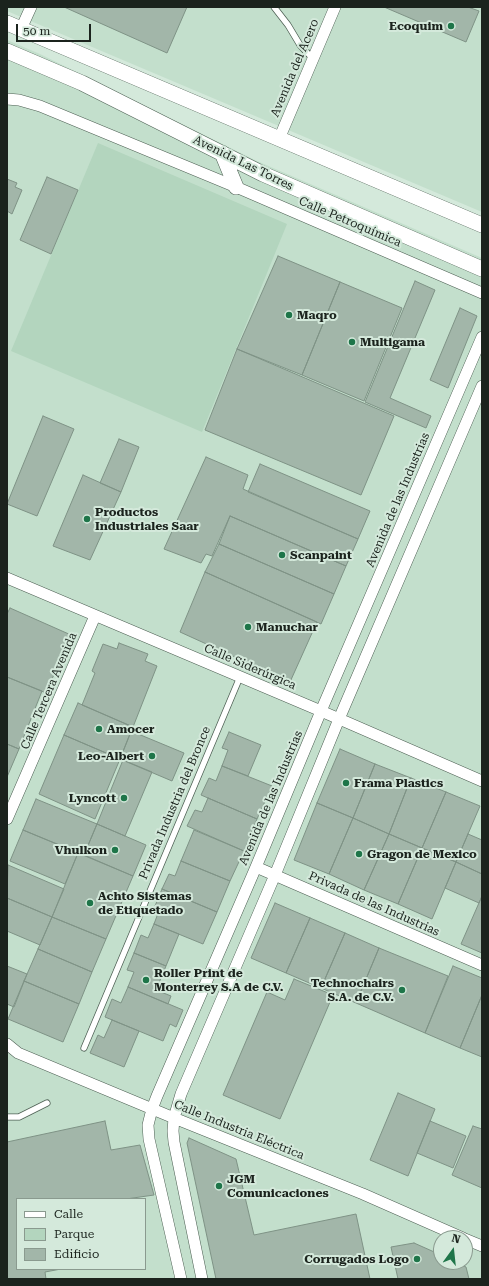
<!DOCTYPE html>
<html>
<head>
<meta charset="utf-8">
<style>
	body { margin:0 }
	#map { position:relative; width:489px; height:1286px; overflow:hidden; background:#d4e9db; font-family:"Roboto Serif",serif }
	canvas { display:block }
	.frame { position:absolute; inset:0; border:8px solid #1b231d; pointer-events:none }
	.legend { position:absolute; left:16px; top:1198px; width:130px; height:72px; box-sizing:border-box; background:#d4e9db; border:1px solid #8a9a8f; margin:0; padding:5px 7px; list-style:none; font-size:12px; color:#1b231d }
	.legend li { display:flex; align-items:center; gap:8px; height:20px }
	.legend b { width:20px; border:1px solid #8a9a8f }
	.north { position:absolute; left:433px; top:1230px; width:40px; height:40px; box-sizing:border-box; background:#d4e9db; border:1px solid #8a9a8f; border-radius:50%; rotate:15deg; font-size:11px; font-weight:700; line-height:16px; text-align:center; color:#1b231d }
	.north::after { content:''; display:block; margin:auto; width:14px; height:18px; background:#1e7549; clip-path:polygon(50% 0,100% 100%,50% 72%,0 100%) }
	.scale { position:absolute; left:16px; top:24px; width:75px; height:18px; box-sizing:border-box; border:2px solid #1b231d; border-top:0; padding-left:5px; font-size:12px; line-height:14px; white-space:nowrap; color:#1b231d; -webkit-text-stroke:3px #d4e9db; paint-order:stroke }
</style>
</head>
<body>
<div id="map">
<canvas width="489" height="1286"></canvas>
<div class="frame"></div>
<ul class="legend">
<li><b style="height:5px;background:#fff"></b>Calle</li>
<li><b style="height:11px;background:#b3d5be"></b>Parque</li>
<li><b style="height:11px;background:#a2b6a9"></b>Edificio</li>
</ul>
<div class="north">N</div>
<div class="scale">50 m</div>
</div>
<script>
const c = document.querySelector('canvas').getContext('2d');
c.lineJoin = 'round';
function fill(path, color) { c.fillStyle = color; c.fill(path, 'evenodd'); }
const toPath = rows => new Path2D(rows.map(r => 'M' + r).join(''));
function strokePath(path, color, width, dash) { c.strokeStyle = color; c.lineWidth = width; c.lineCap = dash ? 'butt' : 'round'; c.setLineDash(dash || []); c.stroke(path); }
function label(font, color, halo, rows, align = 'center') {
  c.font = font + ' "Roboto Serif",serif'; c.lineWidth = 4; c.setLineDash([]); c.textBaseline = 'middle'; c.strokeStyle = halo; c.fillStyle = color; for (const [text, x, y, turn = 0] of rows) {
    c.save(); c.translate(x, y); c.rotate((+turn || 0) * Math.PI / 180); c.textAlign = isNaN(turn) ? turn : align; if (halo) c.strokeText(text, 0, 0); c.fillText(text, 0, 0); c.restore();
  }
}
fill(toPath([
	[7,7,482,7,482,212,7,11],
	[7,40,40,54,257,161,482,258,482,1279,7,1279],
	[17,1199,145,1199,145,1269,17,1269],
	[441,1238,465,1238,465,1262,441,1262]
]), '#c3dfcc');
fill(toPath([
	[98,143,287,224,202,432,11,351]
]), '#b3d5be');
const building = toPath([
	[64,7,187,7,167,53,64,7],
	[384,7,468,7,479,11,466,42,384,7],
	[47,177,78,190,51,254,20,240,47,177],
	[7,179,17,183,15,187,22,190,12,214,7,211,7,179],
	[278,256,340,282,302,375,237,349,278,256],
	[415,281,435,290,390,398,431,416,426,428,365,402,415,281],
	[340,282,402,308,364,401,302,375,340,282],
	[460,308,477,316,448,388,430,380,460,308],
	[237,349,394,416,361,495,205,430,237,349],
	[43,416,74,429,37,516,7,504,43,416],
	[119,439,139,447,121,492,100,483,119,439],
	[206,457,248,475,243,489,358,539,346,566,230,516,212,556,206,554,201,563,164,549,206,457],
	[260,464,370,511,358,539,248,492,260,464],
	[83,475,121,492,90,560,53,546,83,475],
	[230,516,346,566,334,594,219,544,230,516],
	[219,544,334,594,321,624,205,572,219,544],
	[205,572,317,622,290,682,180,632,205,572],
	[10,608,71,635,46,693,7,677,7,614,10,608],
	[119,643,148,654,145,661,157,666,133,727,82,705,95,673,92,671,103,644,117,649,119,643],
	[7,677,42,691,19,749,7,744,7,677],
	[78,703,133,727,120,759,64,735,78,703],
	[131,731,184,753,172,781,120,759,131,731],
	[229,732,261,745,248,776,222,766,228,750,222,748,229,732],
	[64,735,120,759,95,819,39,794,64,735],
	[7,744,19,749,7,777,7,744],
	[340,749,375,764,353,818,317,803,340,749],
	[123,760,152,772,125,836,97,824,123,760],
	[375,764,411,778,389,834,353,818,375,764],
	[222,766,272,786,257,819,201,795,209,778,216,781,222,766],
	[411,778,446,792,422,848,389,834,411,778],
	[446,792,480,806,456,862,422,848,446,792],
	[208,798,257,819,244,851,187,826,195,810,202,812,208,798],
	[36,799,97,824,84,855,23,830,36,799],
	[317,803,353,818,329,874,294,860,317,803],
	[353,818,389,834,364,890,329,874,353,818],
	[97,824,146,845,133,876,84,855,97,824],
	[23,830,78,853,65,884,10,861,23,830],
	[194,830,244,851,230,881,181,861,194,830],
	[389,834,422,848,398,904,364,890,389,834],
	[468,834,482,840,482,874,456,862,468,834],
	[422,848,456,862,432,919,398,904,422,848],
	[78,853,133,876,106,939,52,917,78,853],
	[181,861,230,881,217,912,162,889,169,874,175,876,181,861],
	[456,862,482,874,482,896,479,903,445,888,456,862],
	[8,865,64,889,52,917,7,898,8,865],
	[162,889,217,912,203,944,154,924,160,908,155,906,162,889],
	[482,896,482,953,461,944,482,896],
	[7,898,52,917,40,945,7,931,7,898],
	[275,903,310,918,286,973,251,958,275,903],
	[52,917,106,939,92,972,38,949,52,917],
	[310,918,345,933,321,988,286,973,310,918],
	[154,924,179,934,166,966,134,953,141,935,148,938,154,924],
	[345,933,379,948,356,1003,321,988,345,933],
	[379,948,448,976,425,1033,356,1003,379,948],
	[38,949,92,972,79,1004,24,981,38,949],
	[134,953,166,966,156,990,171,996,168,1004,128,987,134,972,127,970,134,953],
	[7,966,27,974,14,1007,7,1004,7,966],
	[453,966,482,978,482,995,460,1048,425,1033,453,966],
	[294,979,333,995,280,1119,223,1095,267,992,285,1000,294,979],
	[24,981,79,1004,63,1042,8,1019,24,981],
	[128,987,183,1010,176,1027,170,1024,163,1041,105,1017,112,999,121,1003,128,987],
	[482,995,482,1057,460,1048,482,995],
	[112,1020,139,1031,124,1067,90,1053,98,1035,104,1038,112,1020],
	[398,1093,435,1109,408,1176,370,1160,398,1093],
	[105,1121,111,1150,140,1145,154,1195,126,1199,17,1199,17,1269,61,1269,45,1272,46,1279,7,1279,7,1142,105,1121],
	[430,1121,466,1136,453,1168,417,1153,430,1121],
	[473,1126,482,1129,482,1188,452,1175,473,1126],
	[189,1138,236,1159,254,1235,356,1214,370,1279,216,1279,187,1143,189,1138],
	[414,1243,441,1255,441,1262,456,1262,466,1267,469,1279,398,1279,391,1247,414,1243]
]);
fill(building, '#a2b6a9');
strokePath(building, '#7f9386', 1);
const lane = toPath([
	[274,7,288,25,300,45,313,59],
	[84,1048,240,677],
	[7,1117,19,1117,47,1103]
]);
const street = toPath([
	[21,29,31,7],
	[7,99,19,100,40,106,236,187,482,293],
	[279,139,335,7],
	[7,578,321,711,482,781],
	[7,819,95,616],
	[256,867,482,965],
	[7,1044,18,1053,174,1118,363,1194,463,1238],
	[465,1239,482,1246],
	[181,1279,149,1139,148,1125,152,1109,157,1096,256,867,321,711,482,337],
	[202,1279,174,1142,173,1131,174,1118,181,1094,275,875,339,719,482,386]
]);
const secondary = toPath([
	[7,23,482,225],
	[7,51,82,83,263,174,482,269],
	[222,153,236,187]
]);
strokePath(lane, '#4e6054', 7);
strokePath(street, '#4e6054', 12);
strokePath(secondary, '#4e6054', 16);
strokePath(lane, '#fff', 5.5);
strokePath(street, '#fff', 11);
strokePath(secondary, '#fff', 15);
for (const [x, y, r, color] of [
	[451,26,4,"#1e7549"],
	[289,315,4,"#1e7549"],
	[352,342,4,"#1e7549"],
	[87,519,4,"#1e7549"],
	[282,555,4,"#1e7549"],
	[248,627,4,"#1e7549"],
	[99,729,4,"#1e7549"],
	[152,756,4,"#1e7549"],
	[346,783,4,"#1e7549"],
	[124,798,4,"#1e7549"],
	[115,850,4,"#1e7549"],
	[359,854,4,"#1e7549"],
	[90,903,4,"#1e7549"],
	[146,980,4,"#1e7549"],
	[402,990,4,"#1e7549"],
	[219,1186,4,"#1e7549"],
	[417,1259,4,"#1e7549"]
]) { const dot = new Path2D(); dot.arc(x, y, r, 0, 2 * Math.PI); c.fillStyle = color; c.fill(dot); strokePath(dot, '#d4e9db', 1.5); }
label('bold 12px', '#1b231d', '#d4e9db', [
	["Ecoquim",443,26,"right"],
	["Maqro",297,315],
	["Multigama",360,342],
	["Productos",95,512],
	["Industriales Saar",95,526],
	["Scanpaint",290,555],
	["Manuchar",256,627],
	["Amocer",107,729],
	["Leo-Albert",144,756,"right"],
	["Frama Plastics",354,783],
	["Lyncott",116,798,"right"],
	["Vhulkon",107,850,"right"],
	["Gragon de Mexico",367,854],
	["Achto Sistemas",98,896],
	["de Etiquetado",98,910],
	["Roller Print de",154,973],
	["Monterrey S.A de C.V.",154,987],
	["Technochairs",394,983,"right"],
	["S.A. de C.V.",394,997,"right"],
	["JGM",227,1179],
	["Comunicaciones",227,1193],
	["Corrugados Logo",409,1259,"right"]
], 'left');
label('12px', '#1b231d', '#d4e9db', [
	["Avenida del Acero",295,68,-67],
	["Avenida Las Torres",243,163,26],
	["Calle Petroquímica",350,222,23],
	["Avenida de las Industrias",398,500,-67],
	["Calle Siderúrgica",250,667,23],
	["Calle Tercera Avenida",49,691,-67],
	["Avenida de las Industrias",271,798,-67],
	["Privada Industria del Bronce",175,803,-67],
	["Privada de las Industrias",374,904,24],
	["Calle Industria Eléctrica",239,1130,22]
]);
</script>
</body>
</html>
